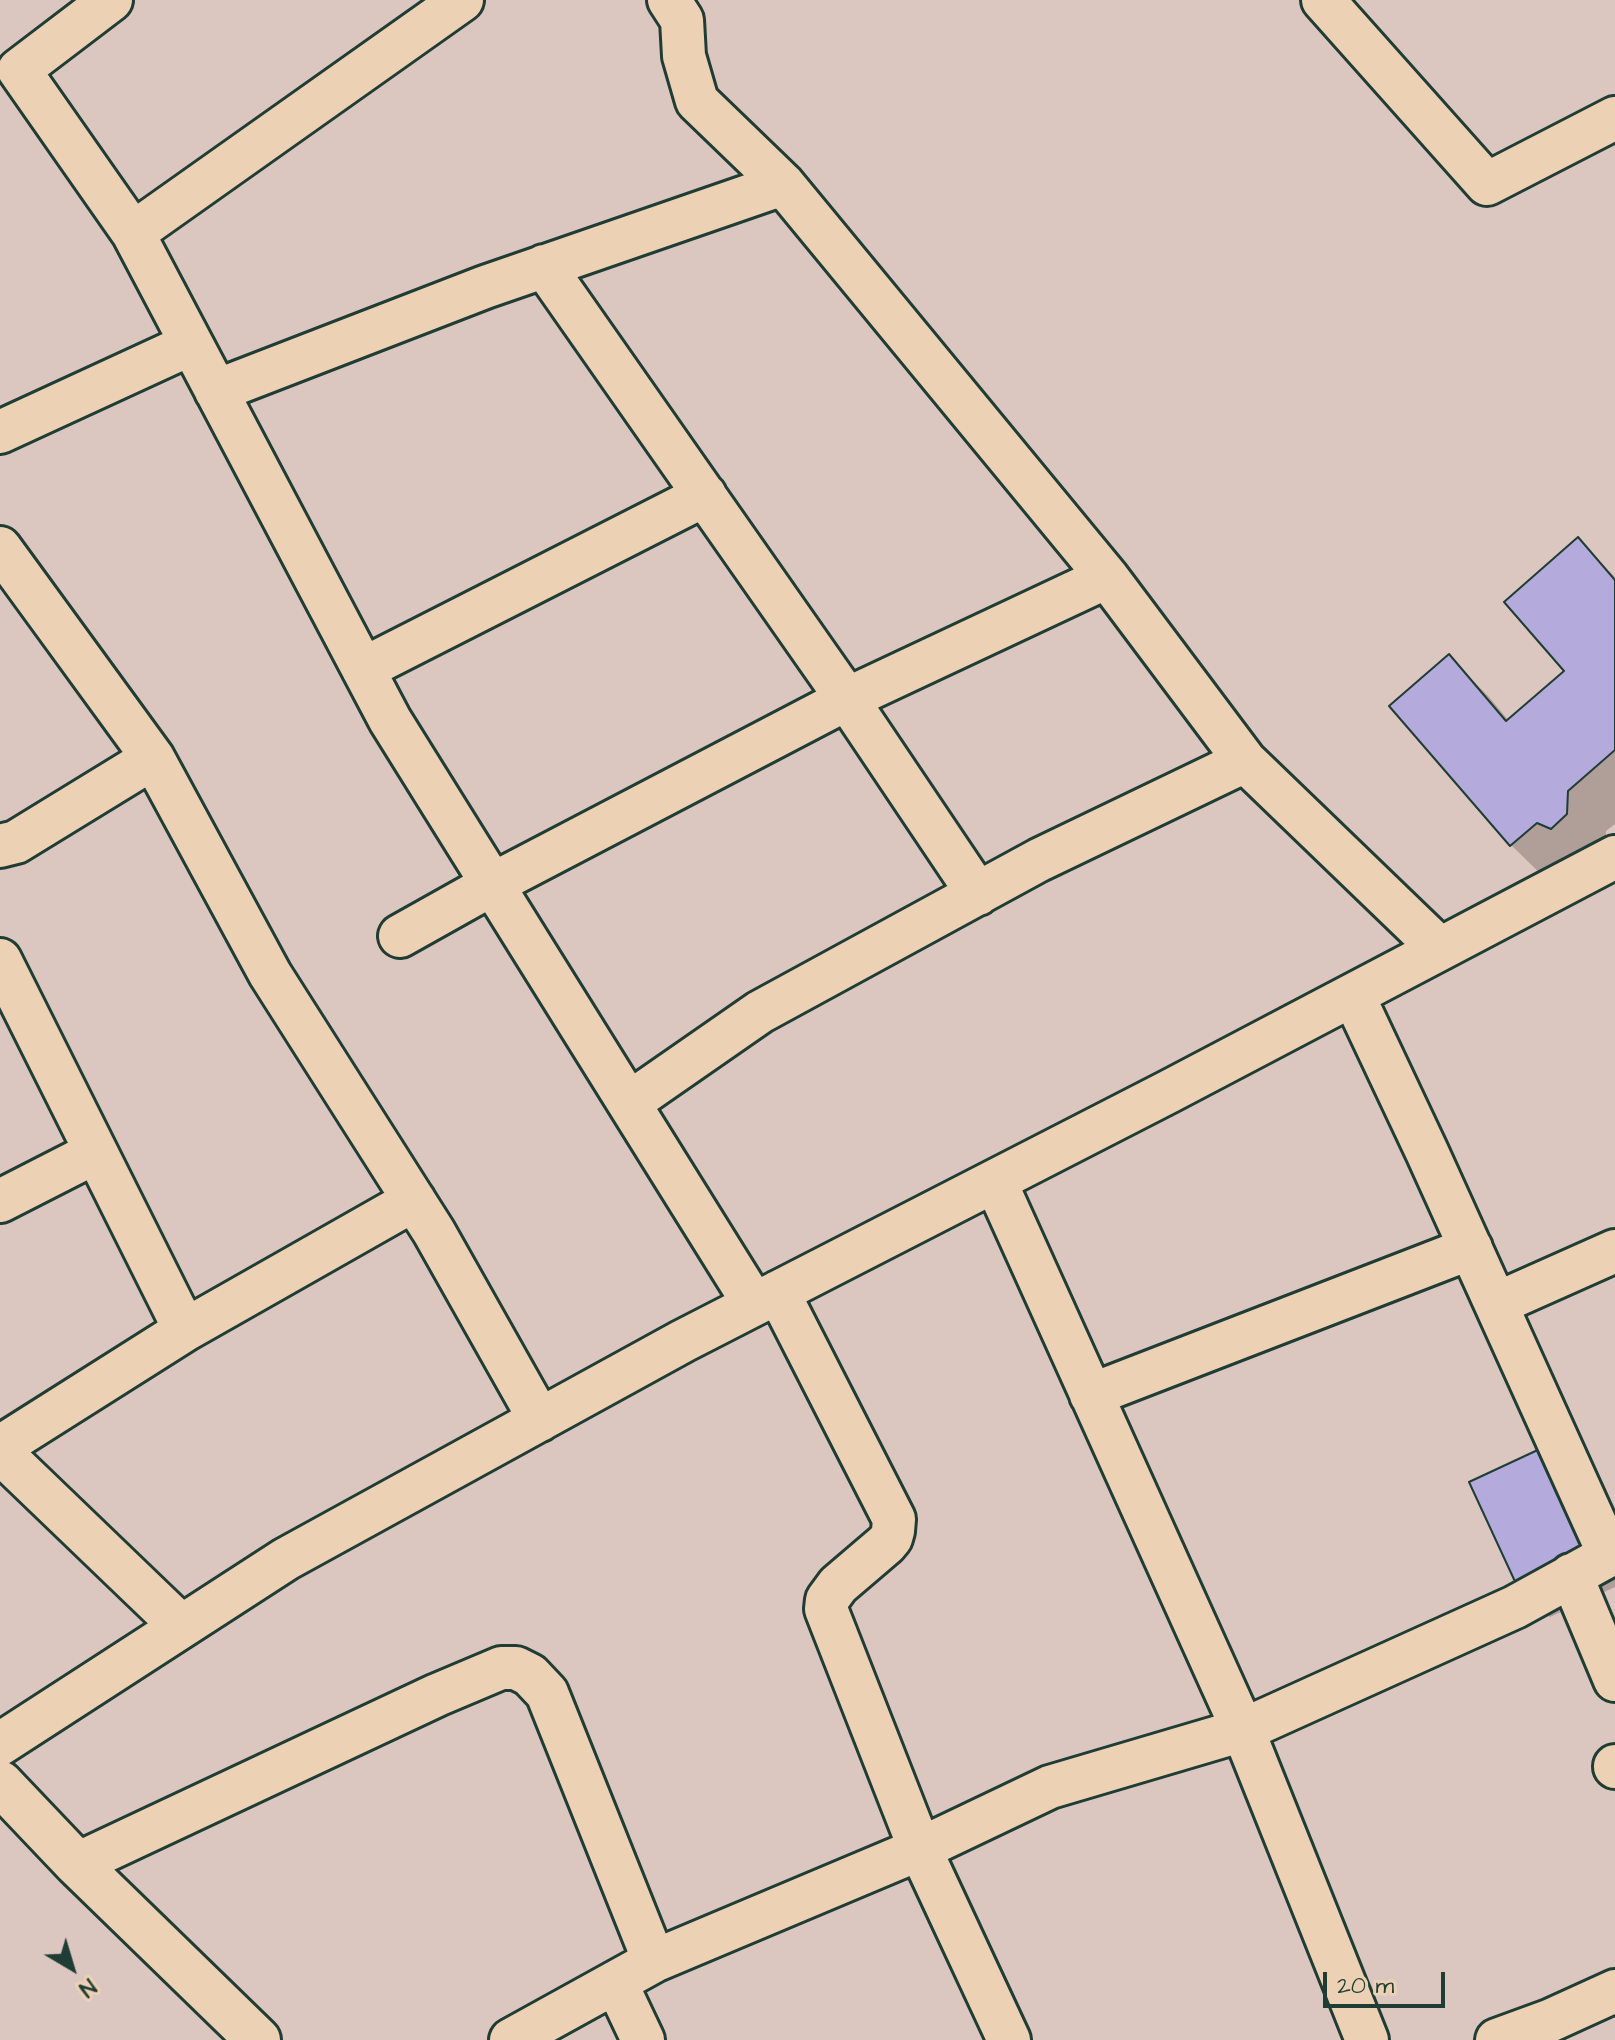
<!DOCTYPE html>
<html>
<head>
<meta charset="utf-8">
<style>
	body { margin:0 }
	#map { position:relative; width:1615px; height:2040px; overflow:hidden; background:#dcc6c0; font-family:"Architects Daughter",sans-serif }
	canvas { display:block }
	.north { position:absolute; left:32px; top:1928px; width:80px; height:80px; -webkit-text-stroke:6px #edd1b4; paint-order:stroke; rotate:142deg; font-size:22px; font-weight:700; line-height:32px; text-align:center; color:#1f3d34 }
	.north::after { content:''; display:block; margin:auto; width:28px; height:36px; background:#1f3d34; clip-path:polygon(50% 0,100% 100%,50% 72%,0 100%) }
	.scale { position:absolute; left:1323px; top:1972px; width:122px; height:36px; box-sizing:border-box; border:4px solid #1f3d34; border-top:0; padding-left:10px; font-size:24px; line-height:28px; white-space:nowrap; color:#1f3d34; -webkit-text-stroke:6px #edd1b4; paint-order:stroke }
</style>
</head>
<body>
<div id="map">
<canvas width="1615" height="2040"></canvas>
<div class="north">N</div>
<div class="scale">20 m</div>
</div>
<script>
const c = document.querySelector('canvas').getContext('2d');
c.lineJoin = 'round';
function fill(path, color) { c.fillStyle = color; c.fill(path, 'evenodd'); }
const toPath = rows => new Path2D(rows.map(r => 'M' + r).join(''));
function strokePath(path, color, width, dash) { c.strokeStyle = color; c.lineWidth = width; c.lineCap = dash ? 'butt' : 'round'; c.setLineDash(dash || []); c.stroke(path); }
fill(toPath([
	[1578,540,1615,577,1615,824,1606,831,1606,854,1551,884,1511,845,1449,657,1489,697,1509,721,1567,671],
	[1615,1576,1615,1587,1550,1617,1519,1587]
]), '#0003');
const building = toPath([
	[1578,537,1615,580,1615,750,1568,791,1567,814,1551,829,1537,823,1510,846,1389,706,1449,654,1506,721,1564,671,1504,602,1578,537],
	[1542,1448,1590,1554,1518,1588,1469,1482,1542,1448]
]);
fill(building, '#b4abdc');
strokePath(building, '#1f3d34', 2);
const minor = toPath([
	[111,0,19,70,133,233,390,720,754,1304],
	[669,0,682,20,684,56,697,101,783,184,1107,577,1245,761,1440,949],
	[1323,0,1487,184,1615,118],
	[133,233,462,0],
	[544,266,847,699,978,894],
	[216,391,485,287,783,184],
	[0,432,191,344],
	[0,548,153,758,270,974,434,1232,540,1420],
	[363,669,705,495],
	[0,846,16,842,153,758],
	[400,936,491,885,847,699,1107,577],
	[0,960,185,1330,0,1447],
	[1353,995,1427,1152,1609,1554],
	[629,1103,760,1012,1039,860,1245,761],
	[995,1181,1243,1730,1367,2040],
	[0,1201,96,1152],
	[778,1292,894,1519,893,1531,891,1538,886,1544,838,1585,827,1600,826,1609,920,1849,1009,2040],
	[1496,1304,1615,1251],
	[185,1330,414,1200],
	[1091,1395,1471,1248],
	[0,1452,181,1626],
	[1571,1575,1615,1680],
	[0,1744,286,1559,683,1341,1168,1092,1615,857],
	[1615,1766,1615,1767],
	[77,1864,437,1695,501,1668,516,1668,530,1675,547,1693,654,1961],
	[616,1983,643,2040],
	[511,2040,654,1961,920,1849,1050,1787,1243,1730,1515,1607,1615,1552],
	[1497,2040,1549,2021,1615,1991]
]);
const tertiary = toPath([
	[0,1783,77,1864,258,2040]
]);
strokePath(minor, '#1f3d34', 48);
strokePath(tertiary, '#1f3d34', 50);
strokePath(minor, '#edd1b4', 42);
strokePath(tertiary, '#edd1b4', 44);
</script>
</body>
</html>
